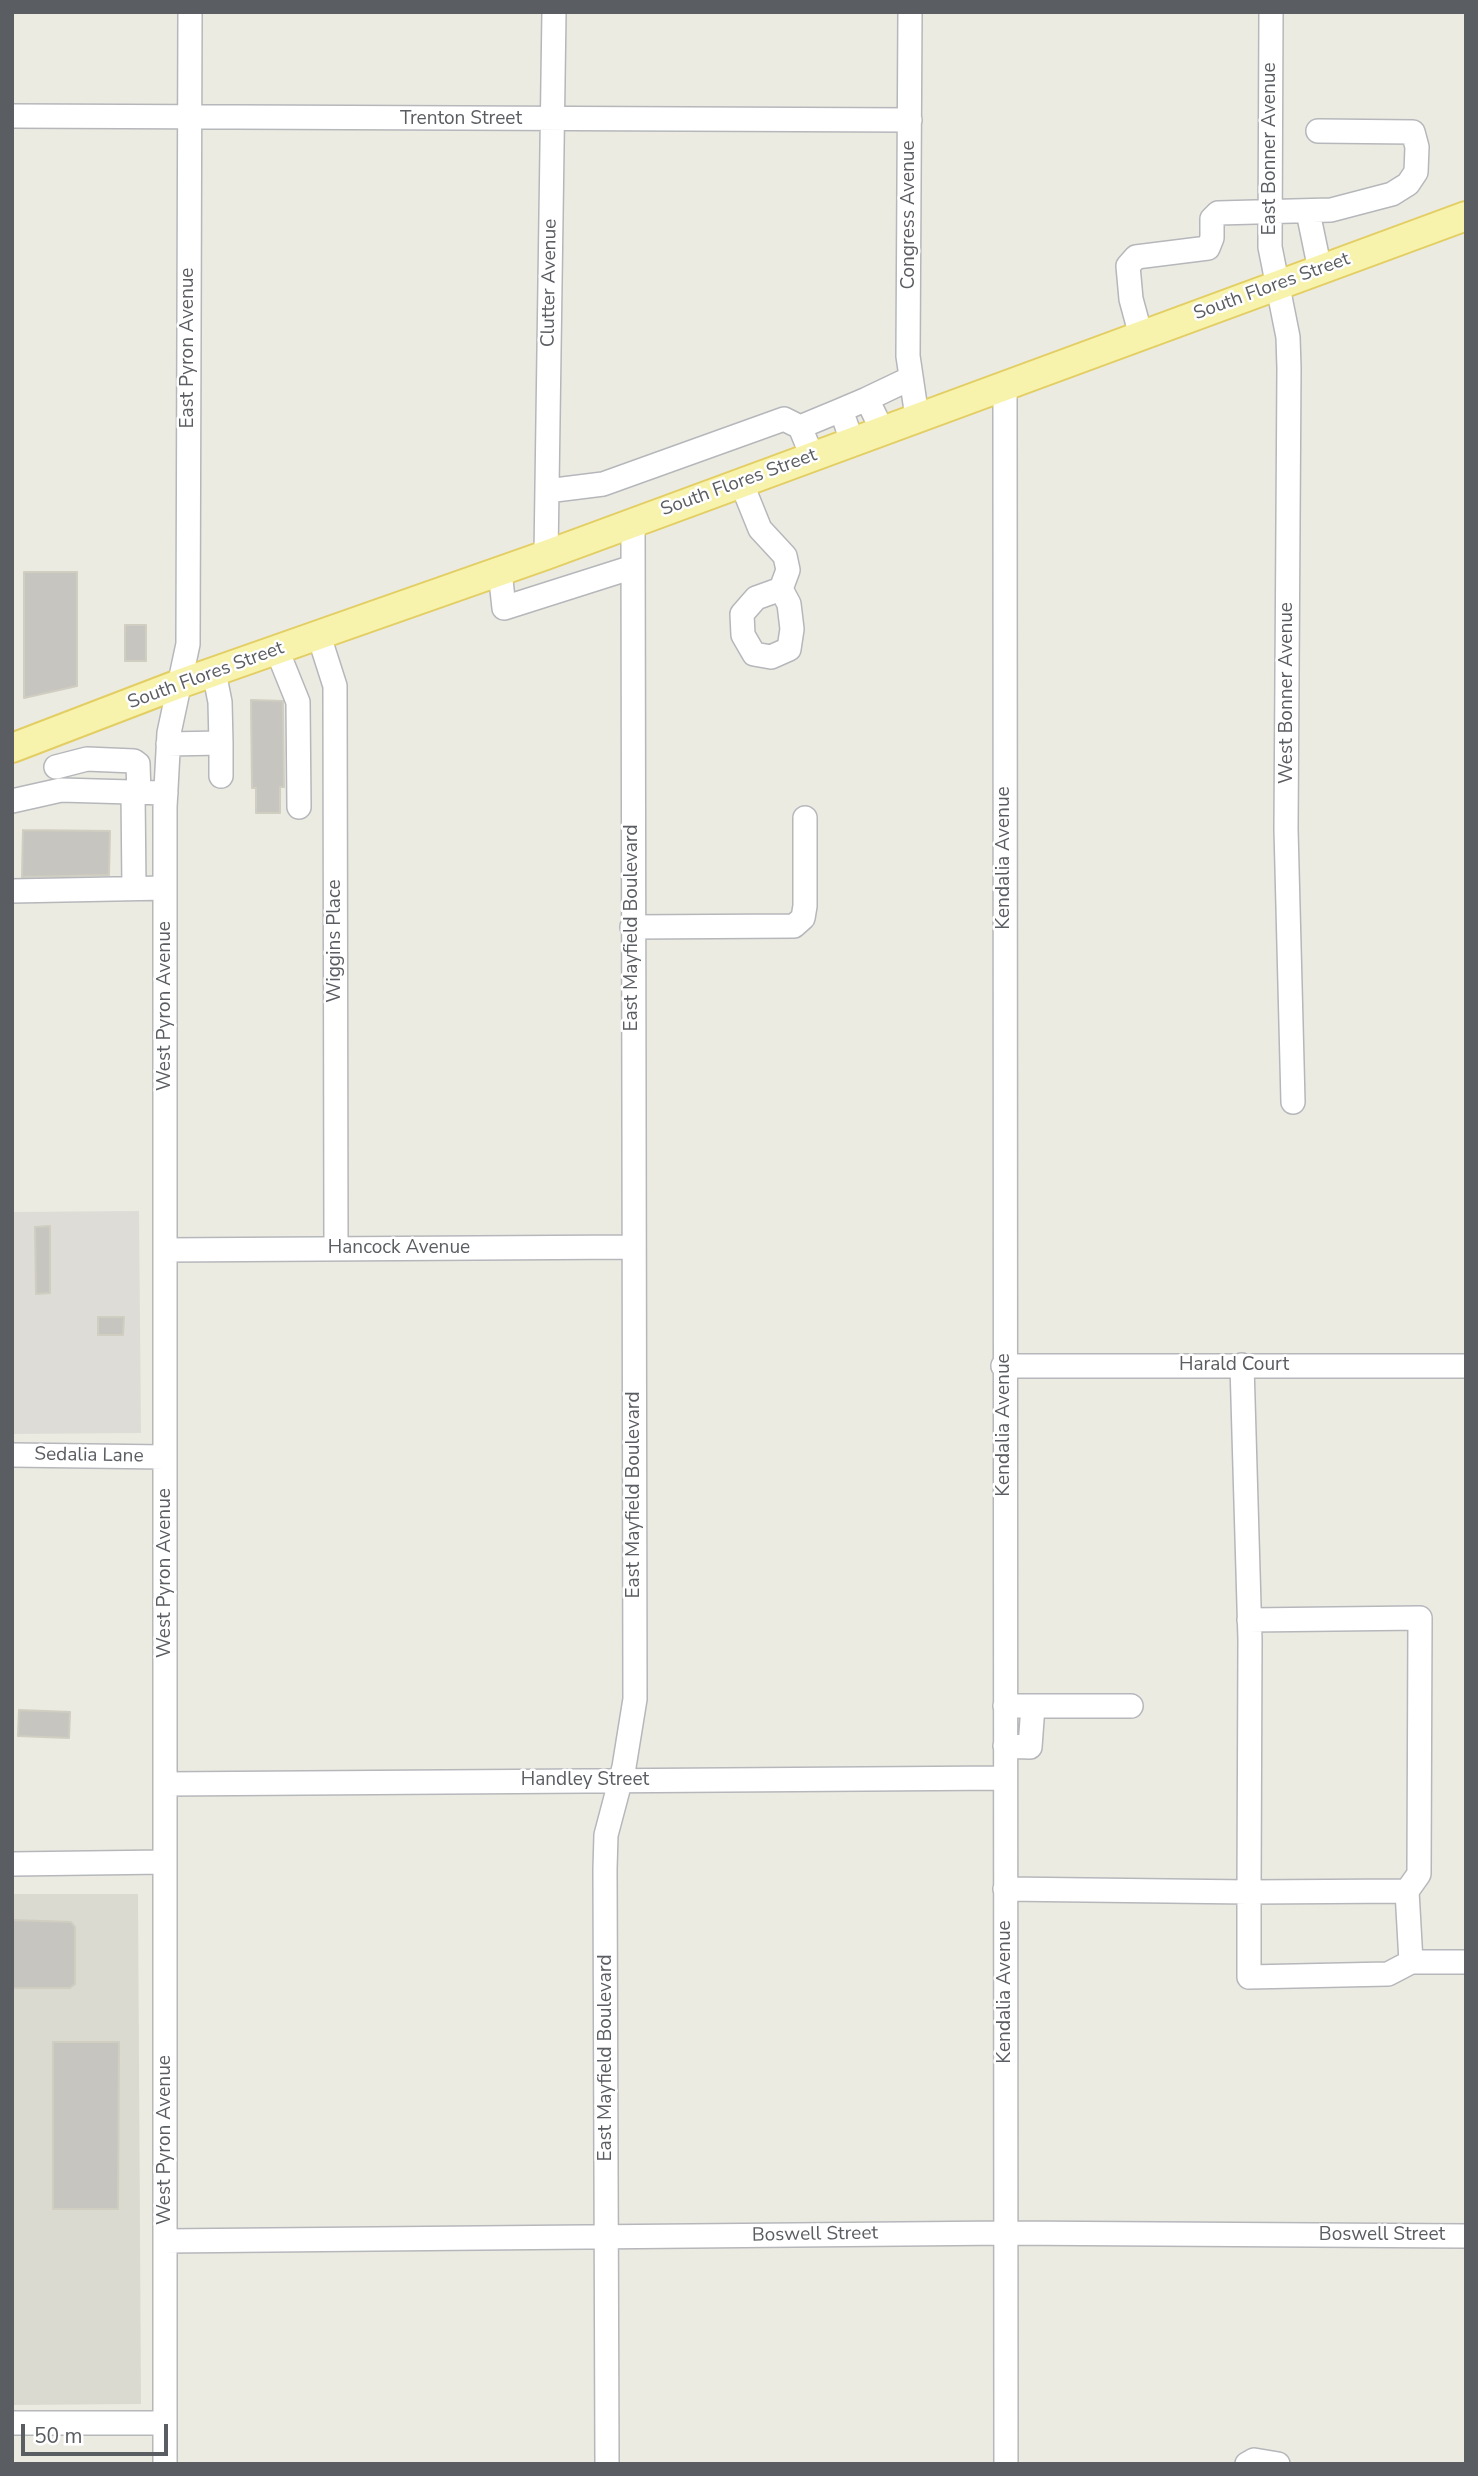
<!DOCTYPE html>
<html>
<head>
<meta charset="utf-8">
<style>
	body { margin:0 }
	#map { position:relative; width:1478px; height:2476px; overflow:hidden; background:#ecebe2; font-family:"Nunito Sans",sans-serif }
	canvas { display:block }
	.frame { position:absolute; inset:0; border:14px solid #5a5d61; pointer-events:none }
	.scale { position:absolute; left:21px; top:2424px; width:147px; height:32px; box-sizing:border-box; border:4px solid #5a5d61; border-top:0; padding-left:9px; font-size:21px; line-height:24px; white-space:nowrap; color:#5a5d61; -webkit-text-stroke:5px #fff; paint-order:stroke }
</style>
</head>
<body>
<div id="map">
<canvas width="1478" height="2476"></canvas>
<div class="frame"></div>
<div class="scale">50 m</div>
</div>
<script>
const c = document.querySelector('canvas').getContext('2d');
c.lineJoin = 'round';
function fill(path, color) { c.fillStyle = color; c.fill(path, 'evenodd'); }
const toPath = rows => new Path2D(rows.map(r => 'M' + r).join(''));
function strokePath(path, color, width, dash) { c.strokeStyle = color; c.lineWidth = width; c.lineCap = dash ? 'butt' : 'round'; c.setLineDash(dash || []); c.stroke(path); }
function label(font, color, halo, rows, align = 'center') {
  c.font = font + ' "Nunito Sans",sans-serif'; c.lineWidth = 5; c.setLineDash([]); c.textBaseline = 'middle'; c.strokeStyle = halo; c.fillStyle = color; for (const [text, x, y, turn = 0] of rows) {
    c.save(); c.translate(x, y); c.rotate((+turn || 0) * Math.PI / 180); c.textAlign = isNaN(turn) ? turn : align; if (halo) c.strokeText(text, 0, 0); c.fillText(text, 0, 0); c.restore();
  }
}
fill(toPath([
	[139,1211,141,1433,12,1434,12,1212]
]), '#dddcd6');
fill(toPath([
	[12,1894,138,1894,141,2404,12,2405]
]), '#dbdad0');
const building = toPath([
	[24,572,77,572,77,686,24,698,24,572],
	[125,625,146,625,146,661,125,661,125,625],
	[251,700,283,701,284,787,280,787,280,813,256,813,256,788,252,788,251,700],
	[23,830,110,831,109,875,22,877,23,830],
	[50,1226,50,1293,36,1294,35,1227,50,1226],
	[98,1317,124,1317,123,1335,98,1335,98,1317],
	[19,1710,70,1712,69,1738,18,1736,19,1710],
	[12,1920,71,1922,75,1927,75,1984,70,1988,12,1988,12,1920],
	[53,2042,119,2042,118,2209,53,2209,53,2042]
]);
fill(building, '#c7c5bf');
strokePath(building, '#d0cdc1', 2);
const minor = toPath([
	[910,12,908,356,917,417],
	[1271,12,1270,247,1288,337,1289,368,1286,829,1293,1102],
	[12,116,910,120],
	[1308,212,1320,270],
	[1141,336,1131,299,1128,266,1136,257,1208,248,1212,238,1212,219,1218,213,1331,210,1392,194,1408,184,1416,172,1417,147,1413,132,1318,131],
	[1005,386,1006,2464],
	[867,399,909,379],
	[841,410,867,399,882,430],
	[800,427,841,410,852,441],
	[741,482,760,529,785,556,788,570,781,589,756,598,742,614,743,635,754,654,771,657,789,649,792,629,789,604,781,589],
	[547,491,603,484,784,419,800,427,812,456],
	[546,555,554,12],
	[500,571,504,608,633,567],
	[319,636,335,686,336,1249],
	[277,650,298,702,299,807],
	[221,743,221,776],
	[168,744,221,743,220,702,214,672],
	[56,767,87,759,134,761,138,764,139,794],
	[133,793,134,888],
	[12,801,61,790,166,793],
	[12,891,165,888],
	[632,927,794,926,803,918,805,906,805,818],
	[165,1250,632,1247],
	[1003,1366,1466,1366],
	[12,1455,165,1457],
	[1249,1620,1420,1618,1419,1874,1407,1891],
	[1005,1706,1131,1706],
	[1005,1746,1030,1747,1033,1706],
	[165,1784,1005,1778],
	[12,1864,165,1862],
	[1005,1889,1249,1892,1250,1640,1242,1365],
	[1411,1962,1407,1891,1249,1892,1249,1977,1388,1974,1411,1962,1466,1962],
	[165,2241,1006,2233,1466,2236],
	[12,2423,165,2423],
	[165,2464,165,807,169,733,188,644,190,12],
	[607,2464,605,1869,606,1835,624,1767,635,1699,633,522],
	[1247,2464,1254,2460,1278,2464]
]);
const major = toPath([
	[12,748,179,684,546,555,1466,216]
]);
strokePath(minor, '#b5b7bb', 26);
strokePath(major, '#e3ce64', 32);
strokePath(minor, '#fff', 23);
strokePath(major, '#f7f3ac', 28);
label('19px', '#5a5d61', '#fff', [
	["Trenton Street",461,119],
	["East Bonner Avenue",1270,149,-90],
	["Congress Avenue",909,215,-90],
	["Clutter Avenue",550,283,-89],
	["South Flores Street",1272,287,-20],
	["East Pyron Avenue",188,348,-90],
	["South Flores Street",739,483,-20],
	["South Flores Street",206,676,-20],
	["West Bonner Avenue",1287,693,-90],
	["Kendalia Avenue",1004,858,-90],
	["East Mayfield Boulevard",632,928,-90],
	["Wiggins Place",335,941,-90],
	["West Pyron Avenue",165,1006,-90],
	["Hancock Avenue",399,1248],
	["Harald Court",1234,1365],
	["Kendalia Avenue",1004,1425,-90],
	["Sedalia Lane",89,1456,1],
	["East Mayfield Boulevard",634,1495,-90],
	["West Pyron Avenue",165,1573,-90],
	["Handley Street",585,1780],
	["Kendalia Avenue",1005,1992,-90],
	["East Mayfield Boulevard",606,2058,-90],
	["West Pyron Avenue",165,2140,-90],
	["Boswell Street",815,2235,-1],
	["Boswell Street",1382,2235]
]);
</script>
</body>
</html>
